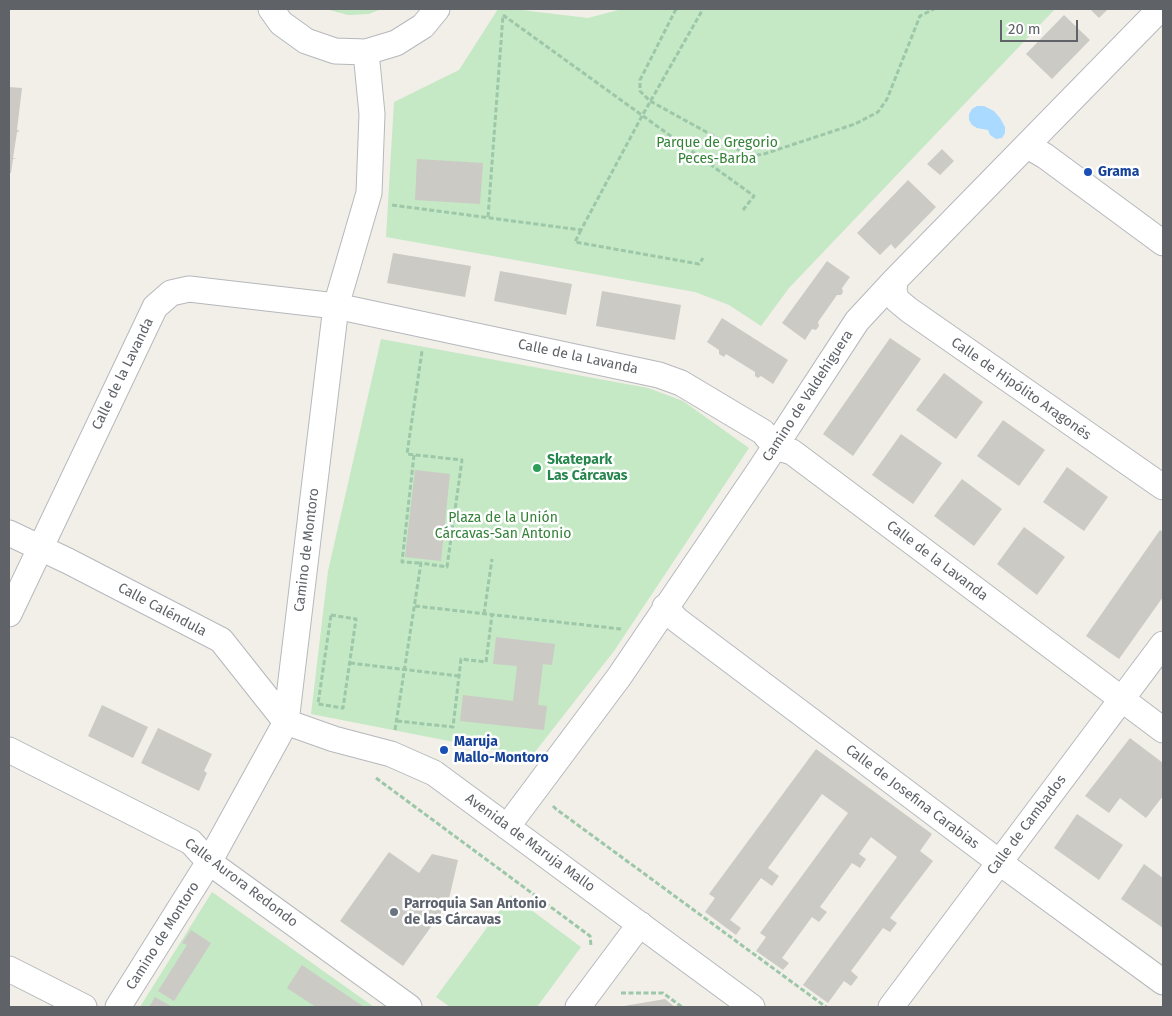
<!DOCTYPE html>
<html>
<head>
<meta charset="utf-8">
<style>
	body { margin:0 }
	#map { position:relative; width:1172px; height:1016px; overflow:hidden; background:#f1efe8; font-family:"Fira Sans",sans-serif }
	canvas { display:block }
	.frame { position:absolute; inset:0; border:10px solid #5f6368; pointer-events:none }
	.scale { position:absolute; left:1000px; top:20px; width:78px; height:22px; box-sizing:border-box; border:2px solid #5f6368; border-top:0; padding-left:6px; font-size:15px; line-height:18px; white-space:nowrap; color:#5f6368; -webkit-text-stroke:4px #fff; paint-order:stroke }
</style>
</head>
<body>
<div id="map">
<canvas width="1172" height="1016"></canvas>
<div class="frame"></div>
<div class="scale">20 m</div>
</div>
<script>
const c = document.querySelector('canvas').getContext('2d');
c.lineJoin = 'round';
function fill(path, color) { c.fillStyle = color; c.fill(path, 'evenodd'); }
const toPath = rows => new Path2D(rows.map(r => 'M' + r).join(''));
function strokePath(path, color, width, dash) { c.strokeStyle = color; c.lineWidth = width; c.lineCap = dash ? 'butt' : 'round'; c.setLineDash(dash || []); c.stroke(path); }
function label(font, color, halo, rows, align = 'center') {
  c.font = font + ' "Fira Sans",sans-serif'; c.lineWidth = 5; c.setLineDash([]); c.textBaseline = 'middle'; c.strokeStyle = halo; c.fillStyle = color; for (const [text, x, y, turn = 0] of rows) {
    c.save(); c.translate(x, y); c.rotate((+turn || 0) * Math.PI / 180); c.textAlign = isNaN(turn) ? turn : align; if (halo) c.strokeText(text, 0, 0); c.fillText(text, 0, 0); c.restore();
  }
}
fill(toPath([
	[326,9,381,9,369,14,348,15],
	[498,9,513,9,588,18,622,9,1055,9,789,288,761,326,729,305,695,292,386,237,394,102,459,70],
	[381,339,648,388,683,401,749,448,614,651,531,757,311,714,328,571],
	[212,892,374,1007,140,1007],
	[511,895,581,947,537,1007,450,1007,436,997]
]), '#c5e8c5');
fill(toPath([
	[977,106,984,106,994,111,1000,118,1005,127,1005,133,1002,138,996,139,990,135,988,130,977,128,972,125,969,120,969,114,972,109]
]), '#aadaff');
fill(toPath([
	[1090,9,1108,9,1099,18],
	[1064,15,1090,40,1052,79,1026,54],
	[9,87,22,88,17,130,20,131,17,132,13,158,17,159,13,159,11,173,9,173],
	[942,149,954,161,940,175,927,164],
	[417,159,483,163,480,204,415,200],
	[908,180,936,207,895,249,891,244,880,255,857,233],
	[393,253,471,266,465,297,387,283],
	[827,261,850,277,842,288,843,292,841,295,837,295,818,322,819,326,816,330,812,329,805,340,782,323],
	[500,271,572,284,566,315,494,301],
	[602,291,681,305,675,340,596,326],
	[722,318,788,360,773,384,761,376,758,378,755,376,755,372,726,354,724,357,719,354,719,350,707,342],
	[890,338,921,359,853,456,823,434],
	[944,373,983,402,956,439,916,410],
	[1003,420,1045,450,1019,486,977,456],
	[901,434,942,463,913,504,872,475],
	[1067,467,1108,497,1084,531,1043,502],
	[415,470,450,474,441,561,405,557],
	[962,479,1002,509,974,546,934,516],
	[1024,527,1065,557,1037,595,997,564],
	[1160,530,1163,532,1163,597,1119,659,1086,636],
	[496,637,555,644,552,665,543,664,538,705,547,706,544,730,460,721,463,695,513,701,517,666,493,664],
	[102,705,148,727,133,758,88,736],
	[158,728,212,754,204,771,207,773,199,791,141,763],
	[1130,738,1163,763,1163,796,1146,818,1120,798,1109,813,1085,796],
	[816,749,932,834,920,851,933,861,890,918,897,923,890,932,883,928,851,971,858,977,851,986,844,981,828,1003,803,985,897,857,871,837,859,854,866,859,860,868,852,863,820,907,827,912,819,922,812,917,782,958,789,963,783,970,756,951,766,937,760,933,848,813,822,794,768,868,779,876,772,886,761,878,730,920,741,928,736,935,705,912,715,898,709,894],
	[1077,814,1123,845,1099,880,1054,848],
	[389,852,419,873,432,854,458,860,448,903,403,966,340,921],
	[1144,864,1163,878,1163,928,1121,899],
	[191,930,211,943,174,1001,158,991,187,945,182,943],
	[302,965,364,1007,316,1007,287,988],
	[155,997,172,1007,149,1007],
	[665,999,675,1007,624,1007,624,1006]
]), '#cccac5');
const minor = toPath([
	[271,9,281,23,306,41,335,51,366,52,396,43,423,26,437,9],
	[1025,148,1033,149,1045,156,1163,243],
	[895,280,894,292,897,300,909,310,1163,487],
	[9,533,68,561,221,640,286,722],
	[665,607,677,620,999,862,1163,982],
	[9,614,155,307,171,293,189,289,336,306,659,375,681,383,763,432,775,447,792,452,1163,730],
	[286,722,334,739,391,754,434,773,752,1007],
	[9,750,191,842,209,862,409,1007],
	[507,827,619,677,761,468,857,321,895,280,1160,9],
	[9,969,84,1007],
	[118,1007,209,862,286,722,336,306,369,193,372,114,366,52],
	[578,1007,640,924],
	[891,1007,1163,644]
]);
strokePath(minor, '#b5b8bc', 27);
strokePath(toPath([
	[676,9,640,80,640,91,650,101,750,156,764,154,855,124,878,112,887,99,920,16,934,9],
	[503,15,754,196,743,210],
	[392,205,581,230,642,116,703,9],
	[488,217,503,15],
	[581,230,575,242,699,264,703,258],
	[414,455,402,562,421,563],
	[415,606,621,629],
	[484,614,492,559],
	[331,615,356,619,343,708,318,704,331,615],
	[350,663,459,676],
	[397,721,453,727,461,659,486,662,492,615],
	[395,730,421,563,447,567,462,460,407,454,422,351],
	[376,778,590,936,591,946],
	[553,806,556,809,826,1007],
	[621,993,663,993,682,1007]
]), '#9cc7a9', 3, [5, 2.5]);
strokePath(minor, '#fff', 25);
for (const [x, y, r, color] of [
	[1088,172,5,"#1a4fb4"],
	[537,468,5,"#2e9e5b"],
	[444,750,5,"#1a4fb4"],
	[394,912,5,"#6b7280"]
]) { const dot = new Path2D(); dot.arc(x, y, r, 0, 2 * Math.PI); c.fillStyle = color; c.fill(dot); strokePath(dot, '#fff', 2); }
label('14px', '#348238', '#fff', [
	["Parque de Gregorio",717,143],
	["Peces-Barba",717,159],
	["Plaza de la Unión",503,518],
	["Cárcavas-San Antonio",503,534]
]);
label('bold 14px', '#164399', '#fff', [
	["Grama",1098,172],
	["Maruja",454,742],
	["Mallo-Montoro",454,758]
], 'left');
label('14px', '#5f6368', '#fff', [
	["Calle de la Lavanda",578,357,12],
	["Calle de la Lavanda",123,374,-64],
	["Calle de Hipólito Aragonés",1021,389,35],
	["Camino de Valdehiguera",808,396,-57],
	["Camino de Montoro",307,550,-83],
	["Calle de la Lavanda",937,561,37],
	["Calle Caléndula",162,610,28],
	["Calle de Josefina Carabias",912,797,37],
	["Calle de Cambados",1027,825,-53],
	["Avenida de Maruja Mallo",530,843,36],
	["Calle Aurora Redondo",241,883,37],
	["Camino de Montoro",163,936,-58]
]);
label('bold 14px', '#27864d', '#fff', [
	["Skatepark",547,460],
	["Las Cárcavas",547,476]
], 'left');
label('bold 14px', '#5b616d', '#fff', [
	["Parroquia San Antonio",404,904],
	["de las Cárcavas",404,920]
], 'left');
</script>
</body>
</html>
